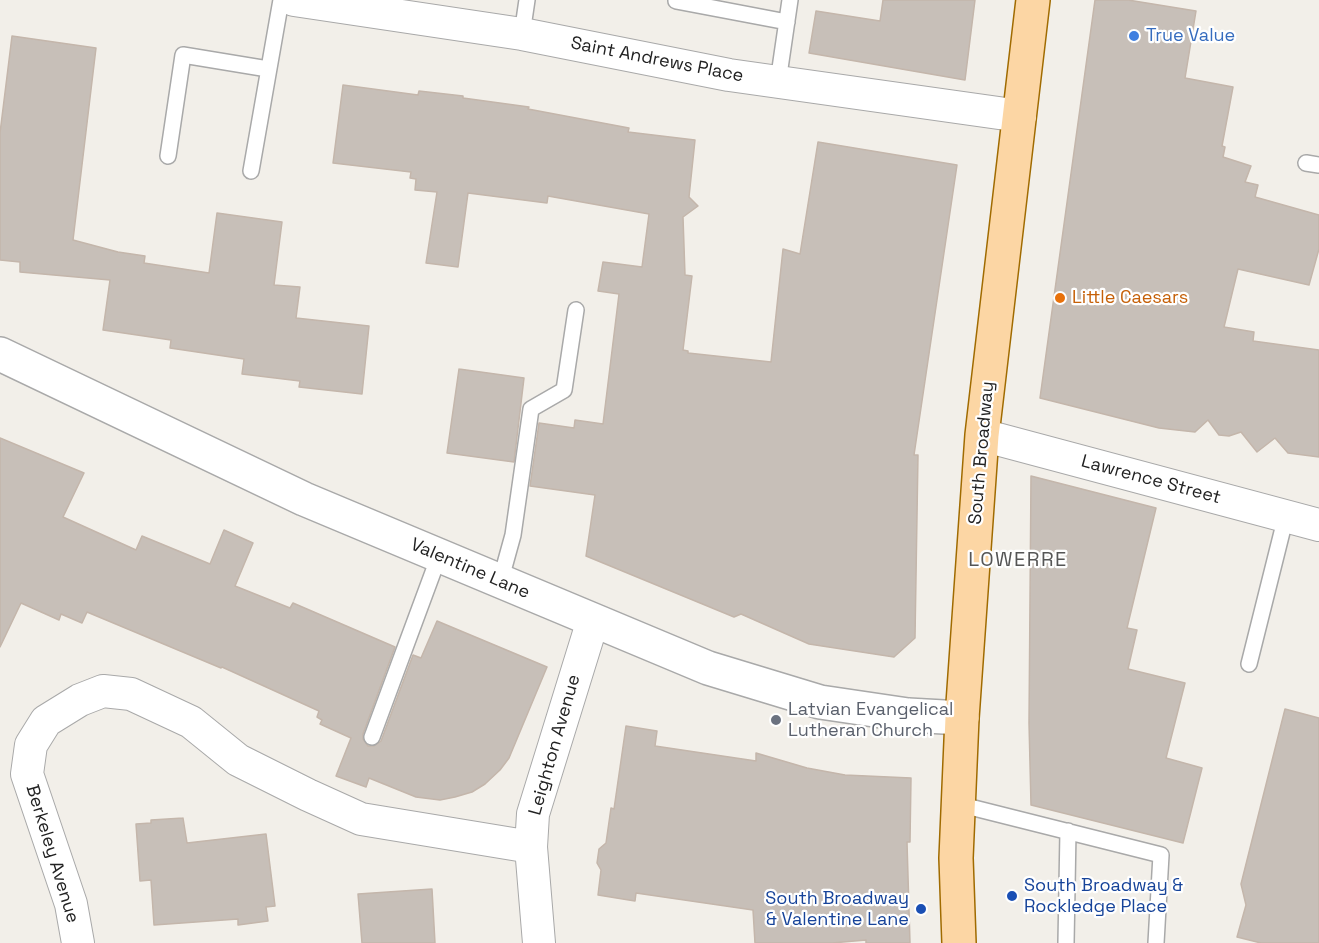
<!DOCTYPE html>
<html>
<head>
<meta charset="utf-8">
<style>
	body { margin:0 }
	canvas { display:block; background:#f2efe9 }
</style>
</head>
<body>
<canvas width="1319" height="943"></canvas>
<script>
const c = document.querySelector('canvas').getContext('2d');
c.lineJoin = 'round';
function fill(path, color) { c.fillStyle = color; c.fill(path, 'evenodd'); }
const toPath = rows => new Path2D(rows.map(r => 'M' + r).join(''));
function strokePath(path, color, width, dash) { c.strokeStyle = color; c.lineWidth = width; c.lineCap = dash ? 'butt' : 'round'; c.setLineDash(dash || []); c.stroke(path); }
function label(font, color, halo, rows, align = 'center') {
  c.font = font + ' "Space Grotesk",sans-serif'; c.lineWidth = 4.5; c.setLineDash([]); c.textBaseline = 'middle'; c.strokeStyle = halo; c.fillStyle = color; for (const [text, x, y, turn = 0] of rows) {
    c.save(); c.translate(x, y); c.rotate((+turn || 0) * Math.PI / 180); c.textAlign = isNaN(turn) ? turn : align; if (halo) c.strokeText(text, 0, 0); c.fillText(text, 0, 0); c.restore();
  }
}
const building = toPath([
	[883,0,975,0,965,80,809,53,816,11,880,21,883,0],
	[1095,0,1128,0,1196,11,1185,78,1233,87,1222,146,1225,147,1223,157,1251,166,1245,182,1258,185,1255,197,1319,215,1319,249,1309,285,1238,269,1224,327,1254,332,1253,341,1319,350,1319,457,1288,453,1275,438,1257,452,1241,432,1229,436,1219,435,1208,420,1195,432,1159,428,1040,398,1095,0],
	[12,36,96,48,73,240,118,252,145,256,144,263,209,273,217,213,282,222,274,285,300,287,296,318,369,326,362,394,299,387,300,381,242,374,244,359,170,348,171,340,103,330,110,280,20,272,20,262,0,260,0,133,12,36],
	[343,85,418,95,419,91,463,96,463,98,529,107,528,109,629,128,628,132,695,140,689,197,698,206,683,217,685,275,692,276,683,350,688,351,688,353,771,362,783,249,800,254,818,142,957,165,914,455,918,455,915,638,894,657,809,644,741,614,734,617,586,556,595,495,530,486,539,423,574,428,575,420,603,424,619,294,598,291,603,262,642,267,649,214,548,196,547,203,468,193,458,267,426,263,437,192,415,190,416,179,410,178,411,172,333,163,343,85],
	[459,369,524,378,514,462,447,453,459,369],
	[0,438,84,473,63,517,136,550,142,536,210,564,224,530,253,543,235,586,290,608,293,603,395,647,363,734,363,739,368,746,374,746,381,741,413,655,421,658,437,621,547,667,509,758,500,770,485,784,472,792,455,797,440,800,416,797,369,778,366,787,336,776,351,738,320,724,322,720,317,717,319,711,222,667,221,668,87,612,82,623,61,614,59,620,21,603,0,647,0,438],
	[1031,476,1156,508,1127,628,1137,630,1128,669,1185,683,1166,758,1202,768,1183,843,1031,805,1029,723,1031,476],
	[1285,709,1319,718,1319,943,1261,943,1237,937,1246,905,1241,884,1285,709],
	[626,726,657,731,655,746,756,761,756,753,807,768,845,775,911,778,910,842,907,842,910,943,866,943,866,940,832,943,755,943,753,910,636,893,635,901,598,895,601,870,597,863,599,849,606,843,611,808,614,809,626,726],
	[183,818,187,843,266,834,275,906,266,907,268,921,238,925,238,919,154,925,151,880,140,881,136,824,151,823,151,820,183,818],
	[432,889,435,943,362,943,358,894,432,889]
]);
fill(building, '#c7bfb8');
strokePath(building, '#c4b6ab', 1.5);
const service = toPath([
	[676,1,787,22],
	[522,34,527,0],
	[778,82,790,0],
	[168,156,183,55,268,69],
	[1306,163,1319,165],
	[251,171,281,0],
	[500,582,513,535,531,409,564,390,576,310],
	[1249,664,1286,516],
	[372,737,439,556],
	[958,804,1161,855,1156,943],
	[1066,943,1068,831]
]);
const minor = toPath([
	[294,0,522,34,729,75,1020,116],
	[982,435,1319,525],
	[78,943,71,904,27,774,31,745,46,721,80,700,103,691,131,694,191,722,238,760,308,795,361,819,531,847],
	[539,943,531,847,533,814,593,620]
]);
const tertiary = toPath([
	[0,354,304,499,708,668,820,702,908,715,962,718]
]);
const primary = toPath([
	[959,943,956,858,962,718,982,435,1033,0]
]);
strokePath(service, '#a9a9a9', 18);
strokePath(minor, '#a9a9a9', 34);
strokePath(tertiary, '#a9a9a9', 36);
strokePath(primary, '#a06b00', 36);
strokePath(service, '#fff', 15);
strokePath(minor, '#fff', 32);
strokePath(tertiary, '#fff', 33);
strokePath(primary, '#fcd6a4', 33);
for (const [x, y, r, color] of [
	[1134,36,6,"#3f7fe0"],
	[1060,298,6,"#e8710a"],
	[776,720,6,"#6b7280"],
	[1012,896,6,"#1a4fb4"],
	[921,909,6,"#1a4fb4"]
]) { const dot = new Path2D(); dot.arc(x, y, r, 0, 2 * Math.PI); c.fillStyle = color; c.fill(dot); strokePath(dot, '#fff', 2); }
label('18px', '#366cbe', '#fff', [
	["True Value",1146,36]
], 'left');
label('18px', '#222', '#fff', [
	["Saint Andrews Place",657,60,11],
	["South Broadway",982,453,-85],
	["Lawrence Street",1151,480,15],
	["Valentine Lane",470,569,23],
	["Leighton Avenue",555,745,-74],
	["Berkeley Avenue",52,854,73]
]);
label('18px', '#c56008', '#fff', [
	["Little Caesars",1072,298]
], 'left');
label('18px', '#5b616d', '#fff', [
	["Latvian Evangelical",788,710],
	["Lutheran Church",788,731]
], 'left');
label('18px', '#164399', '#fff', [
	["South Broadway &",1024,886],
	["Rockledge Place",1024,907],
	["South Broadway",909,899,"right"],
	["& Valentine Lane",909,920,"right"]
], 'left');
c.letterSpacing = '1.5px';
label('20px', '#555', '#fff', [
	["LOWERRE",1018,561]
]);
c.letterSpacing = '0px';
</script>
</body>
</html>
